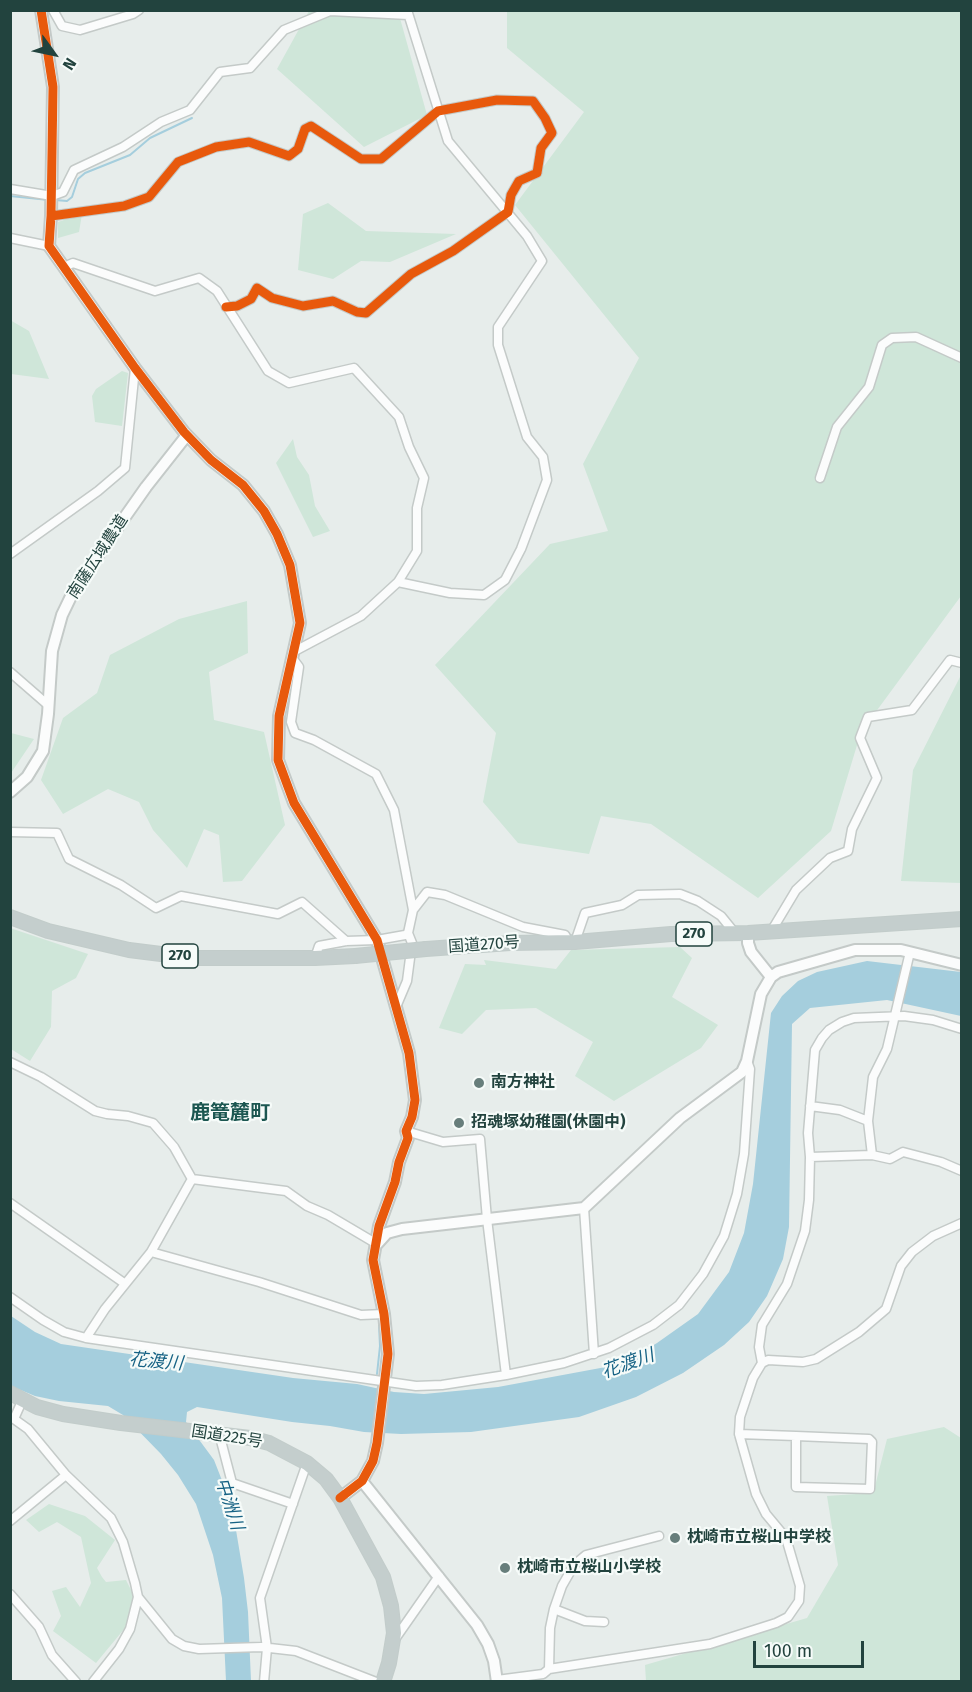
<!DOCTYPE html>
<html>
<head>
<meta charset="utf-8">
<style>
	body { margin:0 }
	#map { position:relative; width:972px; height:1692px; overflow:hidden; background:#e7edeb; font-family:"Fira Sans",sans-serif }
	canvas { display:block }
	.frame { position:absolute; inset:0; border:12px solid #22433e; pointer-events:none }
	.north { position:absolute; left:24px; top:24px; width:60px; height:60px; -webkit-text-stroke:4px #f6fbf9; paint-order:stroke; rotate:123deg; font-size:16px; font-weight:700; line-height:24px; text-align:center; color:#22433e }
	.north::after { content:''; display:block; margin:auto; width:21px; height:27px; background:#22433e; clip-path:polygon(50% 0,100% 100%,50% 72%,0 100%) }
	.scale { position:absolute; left:753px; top:1641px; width:111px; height:27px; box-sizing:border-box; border:3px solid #22433e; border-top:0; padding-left:8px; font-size:18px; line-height:21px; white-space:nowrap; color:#22433e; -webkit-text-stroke:4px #f6fbf9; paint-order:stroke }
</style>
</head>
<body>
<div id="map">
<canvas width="972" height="1692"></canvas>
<div class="frame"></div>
<div class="north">N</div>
<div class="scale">100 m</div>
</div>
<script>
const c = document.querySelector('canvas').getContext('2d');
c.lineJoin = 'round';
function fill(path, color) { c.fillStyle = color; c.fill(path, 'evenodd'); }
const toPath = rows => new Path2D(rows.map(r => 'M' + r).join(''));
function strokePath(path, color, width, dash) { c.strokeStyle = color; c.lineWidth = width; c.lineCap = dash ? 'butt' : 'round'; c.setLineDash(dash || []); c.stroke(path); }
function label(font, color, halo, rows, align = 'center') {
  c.font = font + ' "Fira Sans","Noto Sans JP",sans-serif'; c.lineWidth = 4.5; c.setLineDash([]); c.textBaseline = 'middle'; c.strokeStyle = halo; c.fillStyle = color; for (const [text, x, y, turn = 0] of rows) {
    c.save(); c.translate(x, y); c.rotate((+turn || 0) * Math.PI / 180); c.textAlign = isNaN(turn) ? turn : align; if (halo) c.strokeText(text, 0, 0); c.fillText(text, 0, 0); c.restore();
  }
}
fill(toPath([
	[309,11,398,11,427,115,364,147,277,69],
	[507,11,961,11,961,596,861,732,831,831,758,898,651,824,601,816,589,854,518,843,483,802,496,733,435,665,550,544,608,531,583,464,639,358,515,205,584,112,507,48],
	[328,203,366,231,456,234,390,262,361,261,333,279,298,270,303,214],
	[82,214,79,232,58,238,58,222],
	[10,320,29,331,49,379,11,374],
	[122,371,128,373,122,426,95,422,92,396,96,389],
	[293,439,297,457,309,475,315,506,330,531,313,537,276,463],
	[247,601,248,653,209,672,214,720,264,732,285,825,242,881,223,882,219,835,204,829,187,868,153,830,139,802,108,789,63,814,41,780,63,718,97,693,110,655,179,619],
	[961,675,961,883,901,881,913,770],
	[11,733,34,739,11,773,10,733],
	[10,928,88,954,76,978,52,991,51,1027,30,1061,11,1049],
	[680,947,692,958,672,997,718,1025,701,1048,614,1101,575,1076,593,1042,536,1008,486,1010,462,1034,439,1028,465,964,486,965,484,960,556,969,571,950],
	[944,1427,961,1438,961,1681,646,1681,645,1665,807,1618,838,1565,827,1496,870,1493,874,1490,887,1439],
	[49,1504,85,1516,115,1540,97,1568,102,1577,106,1582,126,1580,135,1598,125,1628,96,1663,53,1631,61,1616,52,1591,66,1587,80,1607,91,1583,81,1537,57,1522,39,1532,26,1520]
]), '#cfe6d9');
fill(toPath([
	[867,961,961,972,961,1016,887,1000,810,1008,792,1024,789,1227,783,1259,767,1296,749,1322,724,1345,683,1373,636,1397,579,1417,471,1432,401,1434,364,1432,330,1426,292,1422,197,1407,187,1412,186,1422,214,1460,232,1506,244,1578,248,1612,251,1681,226,1681,222,1598,213,1555,196,1504,178,1475,161,1454,123,1415,108,1406,59,1401,35,1396,11,1386,11,1316,35,1332,61,1344,293,1378,357,1384,394,1392,424,1394,498,1387,622,1364,657,1343,698,1314,729,1272,744,1233,753,1184,771,1013,782,996,798,981,817,972]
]), '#a5cedd');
strokePath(toPath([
	[10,196,49,200],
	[55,200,67,201,72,197,78,179,85,173,130,155,150,138,192,118],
	[377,1374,380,1346,379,1324]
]), '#a5cedd', 2);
const minor = toPath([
	[53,10,62,26,80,30,133,14,139,10],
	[10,189,52,196,63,192,74,170,123,147,161,122,190,110,220,72,250,68,284,30,330,11,408,15],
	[51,216,124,206,149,197,178,162,216,147,249,142,289,156,298,149,305,129,311,126,361,159,381,159,438,111,497,100,533,101,545,118,552,133,541,148,537,173,519,181,511,195,508,212,453,251,411,274,366,313,357,312,333,301,303,306,272,298,257,288,251,299,237,306,226,307],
	[10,238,49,246],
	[64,267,73,263,155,291,199,278,217,291,268,371,289,383,354,368,399,417,409,447,424,478,417,508,417,551,398,582,361,616,295,651],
	[820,478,837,427,869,387,882,345,892,338,916,337,962,358],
	[10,554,98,491,125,468,135,368],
	[398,582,450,593,484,595,505,580,521,549,547,480,543,457,527,437,498,345,498,327,542,261,527,236,448,141,407,10],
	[293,659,299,667,291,722,295,733,314,740,376,774,394,810,413,910,408,933,405,935,377,940,346,941,319,946,315,958],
	[10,672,48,705],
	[10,832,57,833,69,859,121,885,156,908,181,896,278,914,302,902,346,941],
	[413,910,427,892,445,895,523,927,565,935,569,942],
	[772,930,796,890,830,858,848,851,852,829,877,778,860,738,868,717,912,710,950,660,962,663],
	[575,942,585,913,622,905,638,895,680,894,698,901,721,916,734,932],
	[396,1007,407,981,412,943,408,933],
	[10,1062,41,1077,95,1111,107,1114,128,1116,153,1123,174,1147,192,1179,286,1191,307,1206,328,1215,377,1244],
	[810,1106,840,1110,868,1121],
	[406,1131,443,1142,480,1139,487,1219,506,1375],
	[872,1155,868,1121,873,1077,887,1049,910,952],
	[810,1157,872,1155,890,1159,903,1152,941,1162,962,1171],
	[10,1203,124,1283],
	[584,1208,594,1354],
	[151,1252,259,1282,361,1315,384,1314],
	[10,1297,43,1320,64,1332,86,1338,105,1309,151,1252,192,1179],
	[86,1338,416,1386,442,1385,506,1375,564,1363,609,1348,653,1325,679,1305,703,1274,724,1236,737,1194,744,1154,750,1069,747,1061],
	[762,1363,759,1347,762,1325,787,1284,805,1231,809,1200,810,1157,808,1133,815,1050,822,1038,829,1030,842,1022,854,1018,904,1016,933,1020,962,1029],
	[22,1401,14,1419,28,1429,66,1475,111,1518,123,1542,135,1583,138,1597,130,1629,119,1649,93,1682],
	[219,1433,232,1483,293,1504],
	[739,1434,796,1436,869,1439,872,1442,870,1489,796,1487,796,1436],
	[10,1521,66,1475],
	[10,1594,39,1627,52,1655,76,1682],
	[138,1597,172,1639,184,1646,199,1649,261,1647,296,1651,376,1682],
	[554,1609,585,1621,604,1622],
	[395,1639,439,1576],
	[549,1669,550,1628,554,1609,562,1586,574,1565,586,1555,659,1536],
	[497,1680,543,1674,549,1669,710,1644,776,1623,788,1617,799,1601,800,1586,786,1538,766,1514,756,1494,739,1434,740,1417,753,1378,762,1363,768,1360,803,1362,816,1359,859,1332,886,1309,901,1266,912,1252,933,1236,962,1223],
	[264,1682,267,1648,260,1598,307,1463]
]);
const tertiary = toPath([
	[41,10,53,87,51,216,49,246,135,368,184,432,211,460,243,485,264,511,277,534,290,565,300,623,279,716,278,760,294,803,377,940,409,1053,415,1100,412,1117,406,1131,408,1138,399,1162,395,1182,379,1226,373,1260,384,1314,388,1354,377,1443,373,1461,362,1481,340,1498],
	[10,792,27,777,43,751,48,714,52,651,62,615,75,588,146,487,187,435],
	[748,933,748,943,751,952,771,977],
	[377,1244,387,1233,402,1229,584,1208,680,1118,742,1072,747,1061,761,994,771,977,778,972,855,950,901,950,962,965],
	[362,1481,477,1625,488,1644,494,1661,497,1682]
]);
const trunk = toPath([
	[10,917,48,931,129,950,193,958,315,958,355,956],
	[426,949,510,943,575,942,671,934,748,933,962,919],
	[10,1393,37,1407,63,1414,121,1423,250,1438,269,1443,307,1463,326,1479,340,1498,383,1577,391,1606,394,1633,389,1663,383,1682]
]);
strokePath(minor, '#c4cac8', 11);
strokePath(tertiary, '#c4cac8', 14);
strokePath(trunk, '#c2ccca', 16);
strokePath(minor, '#fbfcfc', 8);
strokePath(tertiary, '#fbfcfc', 10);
strokePath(trunk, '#c4cecd', 14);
const trunkBridge = toPath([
	[355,956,426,949]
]);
strokePath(trunkBridge, '#c2ccca', 16, []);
strokePath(trunkBridge, '#c4cecd', 14);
strokePath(toPath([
	[41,10,53,87,51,216,49,246,135,368,184,432,211,460,243,485,264,511,277,534,290,565,300,623,279,716,278,760,294,803,377,940,409,1053,415,1100,412,1117,406,1131,408,1138,399,1162,395,1182,379,1226,373,1260,384,1314,388,1354,377,1443,373,1461,362,1481,340,1498],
	[51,216,124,206,149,197,178,162,216,147,249,142,289,156,298,149,305,129,311,126,361,159,381,159,438,111,497,100,533,101,545,118,552,133,541,148,537,173,519,181,511,195,508,212,453,251,411,274,366,313,357,312,333,301,303,306,272,298,257,288,251,299,237,306,226,307]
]), '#e8590c', 9);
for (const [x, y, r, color] of [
	[479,1083,6,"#677e7b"],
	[459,1123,6,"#677e7b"],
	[675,1538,6,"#677e7b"],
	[505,1568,6,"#677e7b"]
]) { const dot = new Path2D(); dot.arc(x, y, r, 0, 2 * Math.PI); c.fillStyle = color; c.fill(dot); strokePath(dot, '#f6fbf9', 2); }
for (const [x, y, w] of [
	[694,934,36],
	[180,956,36]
]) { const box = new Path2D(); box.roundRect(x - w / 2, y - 12, w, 24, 4.5); c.fillStyle = '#f6fbf9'; c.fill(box); strokePath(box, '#22433e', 1.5); }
label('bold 15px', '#22433e', null, [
	["270",694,934],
	["270",180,956]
]);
label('16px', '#22433e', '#f6fbf9', [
	["南薩広域農道",98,557,-57],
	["国道270号",484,945,-4],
	["国道225号",227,1437,9]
]);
label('bold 16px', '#22433e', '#f6fbf9', [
	["南方神社",491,1083],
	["招魂塚幼稚園(休園中)",471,1123],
	["枕崎市立桜山中学校",687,1538],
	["枕崎市立桜山小学校",517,1568]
], 'left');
label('italic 18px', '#166284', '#f6fbf9', [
	["花渡川",156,1362,5],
	["花渡川",628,1364,-20],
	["中洲川",229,1504,72]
]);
label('bold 20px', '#1c5751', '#f6fbf9', [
	["鹿篭麓町",230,1113]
]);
</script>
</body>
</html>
